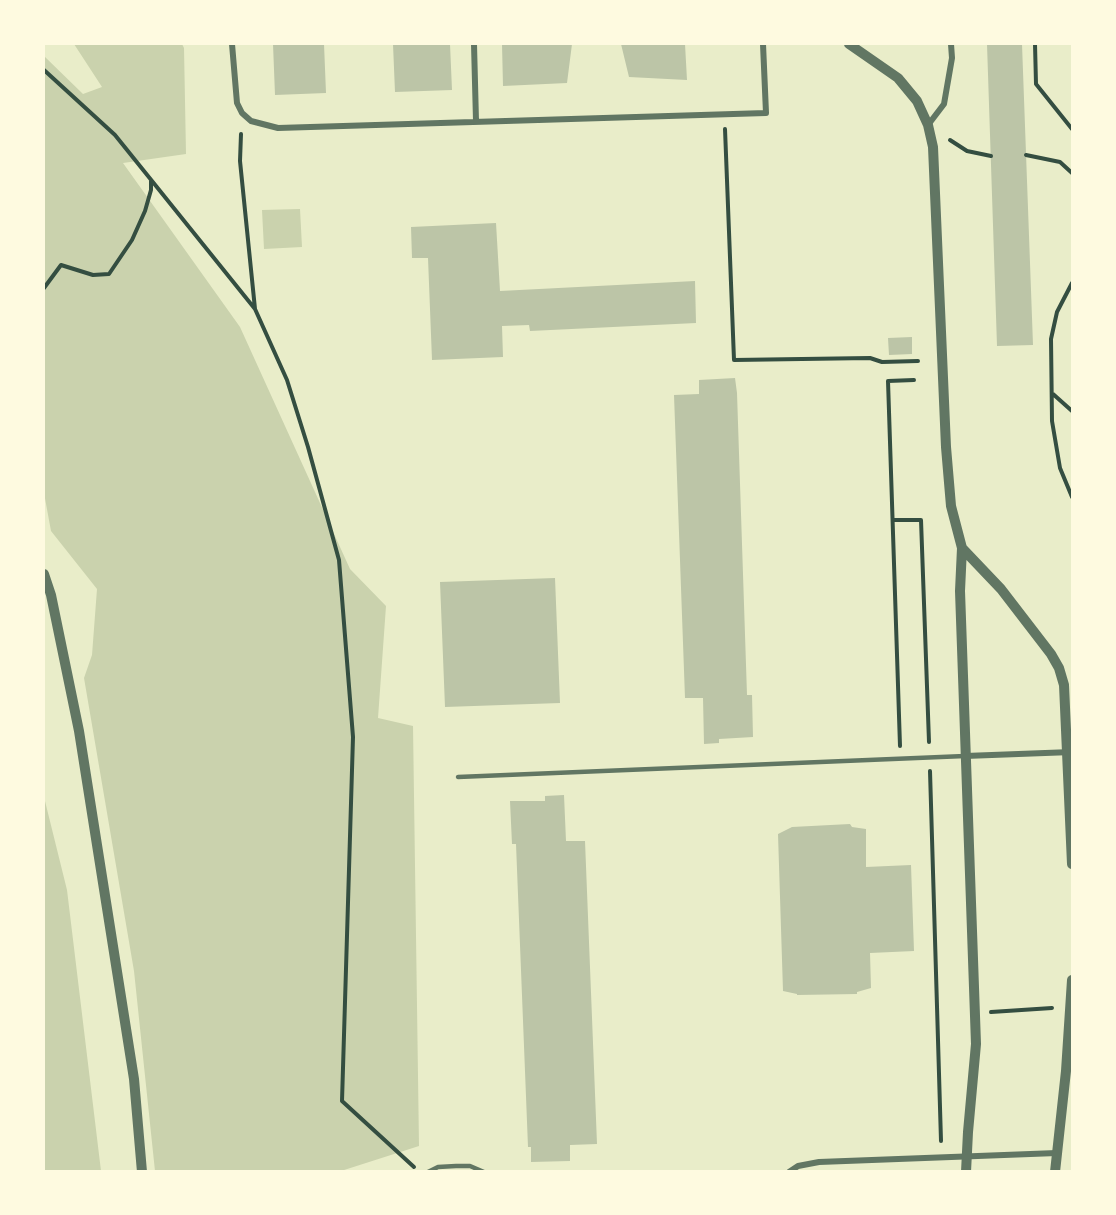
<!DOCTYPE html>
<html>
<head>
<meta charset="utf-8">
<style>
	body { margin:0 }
	#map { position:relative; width:1116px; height:1215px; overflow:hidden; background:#e9edc9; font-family:"Sofia Sans Condensed",sans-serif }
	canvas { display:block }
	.frame { position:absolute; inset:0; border:45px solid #fefae0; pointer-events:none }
</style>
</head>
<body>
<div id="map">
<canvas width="1116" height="1215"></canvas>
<div class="frame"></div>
</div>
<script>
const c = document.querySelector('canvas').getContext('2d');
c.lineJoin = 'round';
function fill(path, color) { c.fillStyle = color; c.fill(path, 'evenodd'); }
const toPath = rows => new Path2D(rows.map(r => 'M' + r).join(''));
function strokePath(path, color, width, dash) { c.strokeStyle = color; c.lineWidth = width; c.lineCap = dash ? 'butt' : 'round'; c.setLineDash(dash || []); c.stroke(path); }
fill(toPath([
	[74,44,182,44,184,48,186,154,123,163,240,327,350,569,386,606,378,718,413,726,419,1146,341,1171,155,1171,134,971,84,678,92,655,97,589,51,531,44,493,44,56,83,94,102,87],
	[300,209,302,247,264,249,262,210],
	[44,797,67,890,101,1171,44,1171]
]), '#cad2ad');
fill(toPath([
	[273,44,324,44,326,93,275,95],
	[393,44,450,44,452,90,395,92],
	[502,44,572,44,567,83,503,86],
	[621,44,685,44,687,80,629,77],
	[987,44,1022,44,1033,345,997,346],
	[496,223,500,291,695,281,696,323,530,331,529,325,502,326,503,357,432,360,428,258,412,258,411,227],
	[912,337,912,354,889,355,888,338],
	[735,378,737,393,747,695,752,695,753,737,719,739,719,743,704,744,703,698,685,698,674,395,699,394,699,380],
	[555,578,560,703,445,707,440,582],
	[564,795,566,841,585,841,597,1144,570,1145,570,1161,531,1162,531,1147,528,1147,516,844,512,844,510,801,545,801,545,796],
	[850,824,852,827,866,829,866,867,911,865,914,951,870,953,871,988,857,992,857,994,797,995,797,994,783,991,778,834,792,827]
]), '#bcc5a7');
strokePath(toPath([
	[1035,44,1036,84,1072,129],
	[44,70,115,135,255,309,287,380,308,447,339,560,353,737,342,1101,414,1167],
	[725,129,734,360,870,358,882,362,918,361],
	[241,134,240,161,255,309],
	[950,140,967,151,991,156],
	[1026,155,1060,162,1072,173],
	[1072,283,1057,312,1051,339,1052,421,1060,468,1072,497],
	[44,288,61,265,93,275,109,274,132,240,145,211,151,190,151,181],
	[1053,394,1072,411],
	[893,520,921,520,929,742],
	[900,746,888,381,914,380],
	[930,771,941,1141],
	[991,1012,1052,1008]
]), '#344e41', 4);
strokePath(toPath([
	[458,777,965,756],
	[428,1172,438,1167,456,1166,470,1166,484,1172]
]), '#617663', 4.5);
strokePath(toPath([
	[232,44,237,103,242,113,251,121,278,128,766,113,763,44],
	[474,44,476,121],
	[928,125,944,104,952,58,951,44],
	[965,756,1072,752],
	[789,1172,798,1166,819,1162,1057,1153]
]), '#617663', 6);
strokePath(toPath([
	[849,44,898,78,917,101,928,125,933,147,946,447,951,506,962,548,960,591,976,1044,968,1132,966,1172],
	[962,548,1001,589,1051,654,1059,668,1064,685,1072,864],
	[44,574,51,595,79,731,134,1079,142,1172],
	[1055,1172,1066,1071,1072,980]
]), '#617663', 10);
</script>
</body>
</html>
